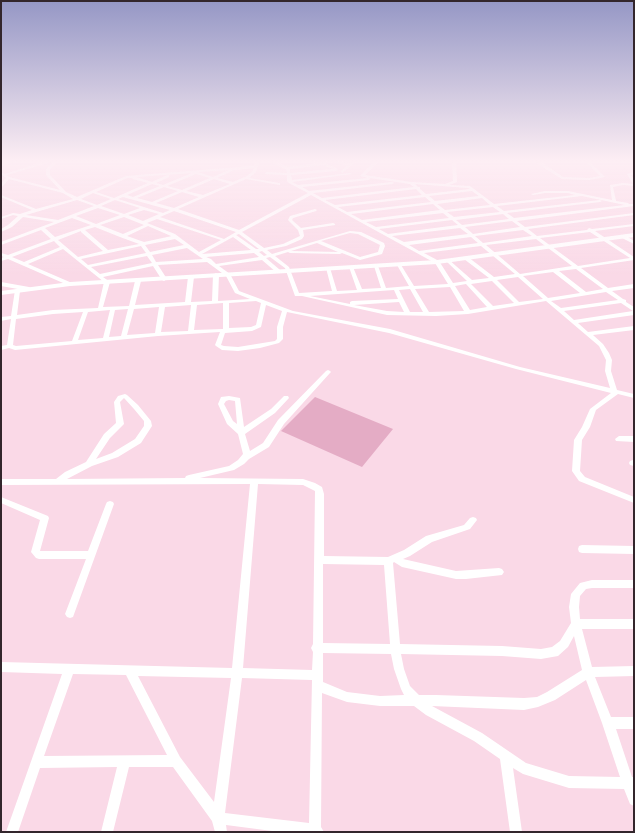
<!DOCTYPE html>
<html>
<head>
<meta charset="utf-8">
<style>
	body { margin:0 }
	#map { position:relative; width:635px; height:833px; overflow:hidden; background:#fad9e7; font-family:Figtree,sans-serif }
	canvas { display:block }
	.frame { position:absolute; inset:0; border:2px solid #33262c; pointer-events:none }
</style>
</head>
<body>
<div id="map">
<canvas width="635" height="833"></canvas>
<div class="frame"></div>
</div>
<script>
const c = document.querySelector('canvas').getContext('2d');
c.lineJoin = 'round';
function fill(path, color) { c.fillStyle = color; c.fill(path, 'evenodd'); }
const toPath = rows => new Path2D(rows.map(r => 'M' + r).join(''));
fill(toPath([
	[315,397,393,429,362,467,281,431]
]), '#e4acc5');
fill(toPath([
	[49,160,54,160,57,162,50,169,50,175,66,192,77,197,126,176,254,166,256,160,260,160,256,172,249,178,279,183,280,183,280,185,246,179,178,209,239,230,308,193,289,183,287,181,287,175,265,174,266,172,287,173,286,169,266,160,271,160,288,167,319,163,312,160,317,160,336,168,338,170,336,171,291,175,292,180,350,173,352,174,292,182,298,185,368,178,360,176,376,160,380,160,365,175,411,182,445,184,453,181,452,160,456,160,457,182,449,185,470,186,494,204,575,195,568,193,545,193,533,195,531,194,545,191,568,191,612,200,610,185,623,183,633,184,627,174,634,172,634,174,631,175,634,180,634,186,623,185,613,187,616,201,628,203,629,204,634,204,634,206,517,221,525,227,634,213,634,215,528,229,537,236,587,230,589,228,592,229,634,224,634,226,595,231,634,257,634,260,581,268,608,288,634,284,634,288,612,291,623,299,626,300,626,302,634,307,634,315,578,323,588,332,634,326,634,330,593,335,603,344,609,353,612,360,611,371,617,390,634,394,634,398,618,394,596,410,590,427,582,440,580,471,585,477,634,497,634,503,579,481,572,471,574,440,582,427,590,409,611,393,516,369,389,333,287,312,283,327,283,339,279,343,260,348,238,351,222,350,216,346,215,345,220,332,158,336,15,350,9,348,1,350,1,346,7,345,11,319,1,321,1,317,11,316,15,290,17,289,20,291,17,315,53,310,98,308,104,282,63,249,28,264,72,283,72,285,70,286,8,259,1,261,1,258,4,257,1,256,1,253,8,255,51,239,41,230,1,245,1,242,54,222,23,217,12,227,1,232,1,229,8,225,18,216,13,215,1,219,1,217,13,213,20,214,32,210,1,197,1,195,36,209,73,199,63,193,9,179,1,188,1,184,6,178,1,174,1,172,5,174,49,160],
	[50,162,53,163,46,169,46,175,60,190,9,177,7,175,50,162],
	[323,165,333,169,290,173,290,169,323,165],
	[254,168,252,172,247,176,233,182,217,178,234,170,254,168],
	[229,170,213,177,198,172,229,170],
	[192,173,163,185,156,183,169,177,169,175,167,175,152,182,136,177,192,173],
	[196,174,210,178,182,190,167,186,196,174],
	[127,178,132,178,133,179,148,183,114,198,96,192,127,178],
	[370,178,410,184,414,187,322,198,313,193,392,184,394,183,392,182,309,191,302,187,369,180,370,178],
	[214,179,230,184,203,195,186,191,214,179],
	[152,184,160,186,133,197,127,195,152,184],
	[415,184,468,188,470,189,426,194,420,189,420,187,418,187,415,184],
	[164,187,178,191,152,202,137,198,164,187],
	[416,189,422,195,335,205,325,200,416,189],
	[472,191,479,196,435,201,429,196,472,191],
	[182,192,199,197,174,208,156,203,182,192],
	[93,193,111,199,97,205,81,199,93,193],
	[311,195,435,263,448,284,414,286,401,265,399,264,397,265,409,286,386,288,378,266,376,265,374,266,381,288,362,289,353,267,351,266,349,267,357,290,337,291,330,268,328,267,326,268,332,291,299,293,289,267,275,256,288,252,290,253,340,254,342,253,360,260,382,254,385,246,384,243,361,232,350,231,272,254,267,250,286,246,302,239,304,236,303,230,335,225,335,224,333,223,301,228,292,220,293,218,316,211,317,210,315,209,290,216,288,220,298,230,300,236,283,244,264,248,242,232,311,195],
	[582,196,625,205,514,218,507,213,600,202,602,201,600,200,504,211,497,206,582,196],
	[123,197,170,210,163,213,118,199,123,197],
	[425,197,431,202,347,212,338,207,425,197],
	[482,198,490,205,445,210,437,204,482,198],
	[77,200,94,206,58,220,26,215,77,200],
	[115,200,140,208,124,214,101,206,115,200],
	[433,204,440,210,362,220,351,214,433,204],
	[493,207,500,212,454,217,447,212,493,207],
	[98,208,120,215,96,224,76,216,98,208],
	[144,210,159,214,143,221,128,215,144,210],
	[174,211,236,232,224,239,160,217,174,211],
	[443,213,449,218,376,227,366,222,443,213],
	[503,214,509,219,462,225,456,220,503,214],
	[124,217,144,225,123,234,100,225,124,217],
	[72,218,91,225,55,237,45,228,72,218],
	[157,219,221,240,199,252,175,234,147,223,157,219],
	[452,220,458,225,388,234,379,229,452,220],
	[512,221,520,227,473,234,465,227,512,221],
	[148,226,171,236,172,236,144,242,127,236,148,226],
	[95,227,120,237,139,244,108,250,85,230,95,227],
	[460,228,468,234,404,242,392,236,460,228],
	[523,230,532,236,483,243,475,236,523,230],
	[81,231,81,232,103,251,78,257,58,240,81,231],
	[590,232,630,258,578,266,540,238,590,232],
	[350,233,358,234,380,245,378,252,360,257,321,241,350,233],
	[239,234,259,249,256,249,236,235,239,234],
	[233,237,251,250,202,254,233,237],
	[471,237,478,243,419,251,409,245,471,237],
	[175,239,184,245,150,252,145,245,175,239],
	[536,239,572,266,520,274,486,245,536,239],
	[54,241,60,247,24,262,12,257,54,241],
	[317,243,338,252,291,251,317,243],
	[141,246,146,253,88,265,81,259,141,246],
	[481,246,515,274,494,277,468,257,464,257,464,259,489,278,472,280,448,259,446,260,446,261,467,281,453,283,439,261,424,253,481,246],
	[187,248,203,259,156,262,152,255,187,248],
	[262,251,267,255,264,256,259,252,262,251],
	[254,253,259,257,216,264,211,259,206,257,254,253],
	[147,256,152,263,100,274,91,267,147,256],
	[270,257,285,268,295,296,302,296,387,315,436,316,468,314,546,301,599,346,606,360,605,371,610,388,520,367,390,329,293,311,239,291,230,274,219,266,262,260,276,272,280,272,280,270,266,258,270,257],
	[207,262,226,276,235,293,250,299,218,301,219,275,216,273,213,275,212,301,191,302,194,277,191,275,188,277,185,302,135,305,141,281,138,279,135,281,129,306,103,307,110,282,103,277,153,266,162,280,164,281,167,279,158,265,207,262],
	[576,269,603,289,586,292,559,271,576,269],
	[553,272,580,293,548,298,523,276,553,272],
	[518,277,543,299,519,302,497,280,518,277],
	[492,281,514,303,493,306,471,284,492,281],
	[466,284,487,307,470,310,455,286,466,284],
	[450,287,464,311,429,312,415,289,450,287],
	[410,289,423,312,410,312,399,290,410,289],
	[394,290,398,299,352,301,350,302,350,304,310,296,394,290],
	[606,292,618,300,561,308,551,301,606,292],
	[256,301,261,303,256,325,251,327,229,328,229,303,256,301],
	[399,302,404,312,387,311,354,305,399,302],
	[223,303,223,329,194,330,197,305,223,303],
	[621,303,633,311,574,320,564,311,621,303],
	[191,305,188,331,161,332,165,307,191,305],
	[266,305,282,311,277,327,277,339,275,341,238,347,224,346,221,345,225,333,252,331,261,327,266,305],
	[159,307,155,333,127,335,134,309,159,307],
	[128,309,121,336,109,337,115,310,128,309],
	[110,310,103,338,78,340,88,312,110,310],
	[83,312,72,341,16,346,13,345,16,319,53,314,83,312],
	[320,160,329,160,351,163,354,160,358,160,342,173,341,171,348,165,320,160],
	[534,160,538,160,563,177,589,178,600,176,584,160,588,160,605,177,589,180,562,179,541,166,534,160],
	[622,236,626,236,634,241,634,244,622,238,622,236],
	[1,282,29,287,32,289,29,291,1,286,1,282],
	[328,370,330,371,331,372,330,373,284,424,269,447,249,459,244,464,234,470,200,478,303,479,315,483,322,487,324,494,324,556,388,557,404,550,426,536,464,525,470,518,473,517,476,518,477,520,470,529,432,542,410,556,403,559,456,571,499,568,502,569,504,572,502,575,466,579,456,579,402,567,394,562,393,563,400,644,502,646,541,649,552,647,560,641,571,623,569,607,571,594,580,583,592,580,634,580,634,588,592,588,586,589,580,596,579,607,580,619,634,619,634,629,582,629,592,667,634,666,634,676,595,677,611,717,634,717,634,729,616,729,632,777,634,777,634,806,630,804,624,789,569,788,523,774,513,768,522,832,510,832,500,759,474,741,426,715,414,706,380,706,347,702,322,693,321,827,324,832,280,832,226,825,227,832,215,832,212,821,173,767,129,767,113,832,101,832,117,767,40,768,18,832,6,832,62,674,1,672,1,662,232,668,250,484,1,485,1,479,56,479,65,472,86,462,104,434,116,423,114,402,118,396,125,394,127,395,138,405,151,421,152,426,141,443,118,457,92,466,67,479,185,478,186,476,189,475,229,466,238,460,243,454,238,434,227,424,218,404,221,397,229,396,240,398,244,427,271,409,284,396,288,396,289,398,275,413,245,434,250,451,263,443,278,420,326,371,328,370],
	[124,398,134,409,144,421,144,426,135,439,112,453,96,459,110,438,124,424,120,402,124,398],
	[229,400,235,401,237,424,233,421,224,404,226,401,229,400],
	[258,484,303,485,315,491,313,644,311,648,313,652,312,670,243,668,258,484],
	[323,564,384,565,390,644,323,643,323,564],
	[574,636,582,670,547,692,537,697,524,698,436,695,419,695,410,686,404,669,401,654,502,656,541,659,558,656,568,647,574,636],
	[323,653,391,654,394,669,401,689,404,695,380,696,347,692,323,682,323,653],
	[73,674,126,675,167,755,44,756,73,674],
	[138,676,231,678,214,802,180,757,138,676],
	[242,678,312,680,309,823,225,813,242,678],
	[586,680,602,723,620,777,569,776,526,763,482,733,432,706,524,710,538,707,555,700,586,680],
	[619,436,634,436,634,442,616,441,615,439,619,436],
	[633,460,634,460,634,466,630,465,629,463,630,461,633,460],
	[1,497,48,516,49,518,40,551,88,551,106,504,107,502,110,501,113,502,114,504,73,617,70,618,67,617,65,614,86,559,39,559,36,558,31,552,40,520,1,503,1,497],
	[582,545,634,546,634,554,582,553,579,552,578,549,579,546,582,545]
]), '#fff');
fill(toPath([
	[13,160,19,160,1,166,1,164,13,160],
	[634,233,634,237,437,264,70,286,1,295,1,291,70,282,437,260,634,233]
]), '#fff');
fill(toPath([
	[627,160,634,160,634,162,628,161,627,160]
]), '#fff');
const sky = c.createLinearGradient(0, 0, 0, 277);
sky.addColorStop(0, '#9597c5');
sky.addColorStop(0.58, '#fdeef4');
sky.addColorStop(1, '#fdeef400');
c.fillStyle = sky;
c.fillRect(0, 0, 635, 277);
</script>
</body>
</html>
